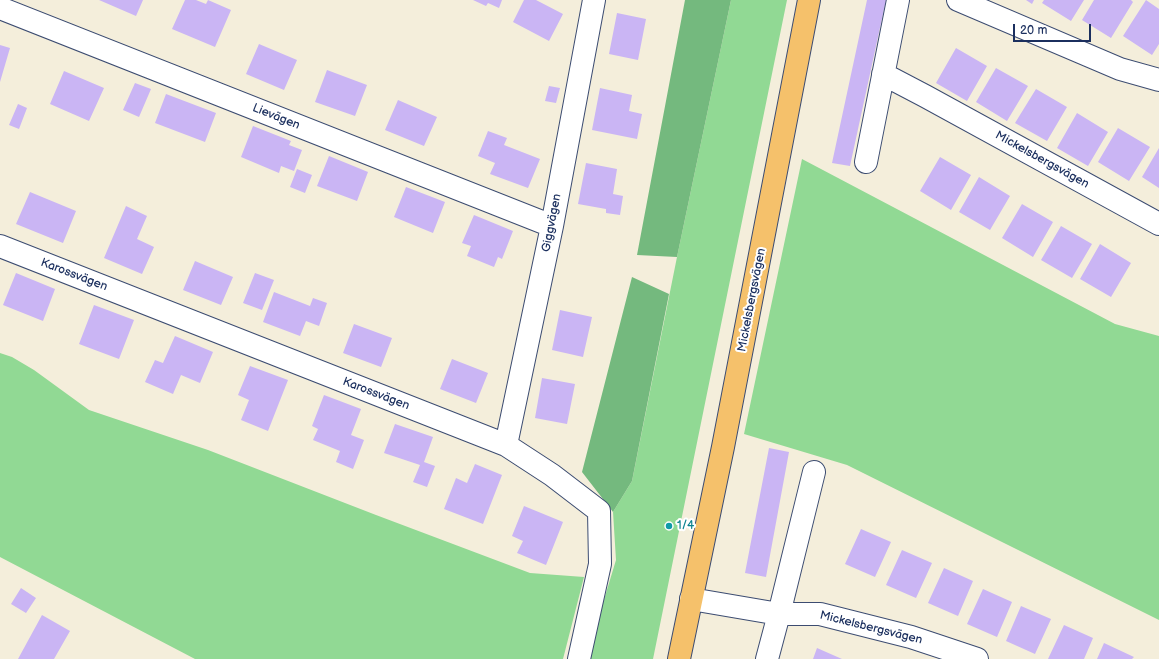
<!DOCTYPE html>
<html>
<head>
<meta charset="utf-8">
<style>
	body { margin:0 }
	#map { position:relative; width:1159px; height:659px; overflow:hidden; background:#f4eedb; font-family:"Balsamiq Sans",sans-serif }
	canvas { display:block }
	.scale { position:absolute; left:1013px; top:24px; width:78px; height:18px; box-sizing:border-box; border:2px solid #1b2f5e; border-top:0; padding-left:5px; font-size:12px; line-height:14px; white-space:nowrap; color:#1b2f5e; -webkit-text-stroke:3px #fff; paint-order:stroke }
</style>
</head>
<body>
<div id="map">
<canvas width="1159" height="659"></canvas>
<div class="scale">20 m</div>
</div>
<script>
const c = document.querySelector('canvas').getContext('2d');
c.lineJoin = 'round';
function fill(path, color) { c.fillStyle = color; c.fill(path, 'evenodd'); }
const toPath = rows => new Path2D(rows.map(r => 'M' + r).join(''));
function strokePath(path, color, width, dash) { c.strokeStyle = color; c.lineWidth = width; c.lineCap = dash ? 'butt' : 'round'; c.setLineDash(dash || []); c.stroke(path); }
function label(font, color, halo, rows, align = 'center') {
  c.font = font + ' "Balsamiq Sans",sans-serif'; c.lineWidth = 4; c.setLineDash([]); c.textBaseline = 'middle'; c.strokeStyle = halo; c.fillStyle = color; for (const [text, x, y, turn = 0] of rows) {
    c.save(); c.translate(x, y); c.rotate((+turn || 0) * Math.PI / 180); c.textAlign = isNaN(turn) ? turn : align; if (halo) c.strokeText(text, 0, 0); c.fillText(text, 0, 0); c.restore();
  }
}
fill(toPath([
	[731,0,787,0,653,659,586,659,616,560,613,512,632,481,677,257],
	[802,159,1115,324,1159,336,1159,620,847,465,744,434],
	[0,353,12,357,34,370,89,410,208,450,376,515,530,573,584,577,563,659,195,659,0,557]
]), '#91d994');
fill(toPath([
	[685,0,731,0,677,257,637,255],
	[632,277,669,294,632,481,613,512,582,472]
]), '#74b97e');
fill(toPath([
	[99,0,143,0,136,16],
	[185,0,196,0,206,4,208,0,231,10,215,47,172,29],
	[473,0,502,0,499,8,488,3,486,6],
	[524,0,536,0,563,14,549,41,513,22],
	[867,0,886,0,850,166,832,163],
	[1026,0,1034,0,1032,4],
	[1044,0,1084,0,1071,21,1042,3],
	[1094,0,1131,0,1133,2,1111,38,1082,20],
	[1146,0,1159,9,1159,44,1152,55,1123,36],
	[617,13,646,19,638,60,609,54],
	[259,44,297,60,284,90,246,74],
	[0,45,10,48,0,82],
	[956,48,987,66,967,101,936,83],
	[996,68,1028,86,1007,121,976,102],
	[327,70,367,85,355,116,315,102],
	[64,71,104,88,89,121,50,104],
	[135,83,151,89,139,117,123,110],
	[549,86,560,88,556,103,545,101],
	[600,88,632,95,629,111,642,114,637,139,592,130],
	[1036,89,1067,107,1047,141,1015,123],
	[166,94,216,113,205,142,155,123],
	[398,100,437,117,424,146,385,130],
	[18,104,27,108,19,129,9,125],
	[1077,113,1108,132,1088,166,1057,148],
	[253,126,291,141,289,145,302,150,294,171,281,166,279,173,241,157],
	[1118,128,1150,147,1129,181,1098,162],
	[488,131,507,138,504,145,540,159,528,188,490,174,495,163,478,156],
	[1159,148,1159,188,1142,177],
	[329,156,368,172,357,201,317,186],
	[940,157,971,175,951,210,920,191],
	[586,163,617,169,613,194,623,196,620,215,606,213,606,209,578,204],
	[297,169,312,175,305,193,290,187],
	[979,177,1010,196,990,230,959,212],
	[406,187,445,202,433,233,394,217],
	[30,192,76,211,63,243,16,224],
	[1022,204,1053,222,1033,257,1002,238],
	[126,206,147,216,137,239,154,247,142,274,104,258],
	[474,215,513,231,502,259,498,257,494,267,467,256,471,246,462,243],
	[1061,226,1092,244,1072,278,1041,260],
	[1100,244,1131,263,1111,297,1080,279],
	[195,261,233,277,221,305,183,290],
	[16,273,55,289,43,321,3,305],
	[255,273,274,280,262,310,243,303],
	[274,292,310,306,313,298,327,303,319,326,306,321,300,336,263,322],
	[94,305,134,320,119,359,79,344],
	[560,310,592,317,583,357,552,350],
	[354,324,392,338,381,367,343,353],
	[175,336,213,352,200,383,181,375,173,394,145,382,155,360,163,363],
	[452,359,488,373,476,403,440,389],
	[250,366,288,380,268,431,241,420,249,400,238,395],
	[542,378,575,384,567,424,535,418],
	[324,395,361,409,351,435,364,440,353,469,336,462,340,451,313,440,318,429,312,426],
	[395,424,433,437,424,462,435,466,427,487,413,482,420,465,384,453],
	[769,448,789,452,766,577,745,573],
	[475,464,502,475,483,524,444,509,456,478,467,483],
	[524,506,563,522,546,565,517,553,523,541,512,536],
	[861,529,891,542,875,577,845,564],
	[902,550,932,563,916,598,886,585],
	[944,568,973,581,958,616,928,603],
	[21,588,36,598,26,613,11,604],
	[983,589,1012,602,997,637,967,624],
	[1021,606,1051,619,1035,654,1006,641],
	[42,615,70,631,54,659,18,659],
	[1064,625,1093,638,1084,659,1048,659],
	[1104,643,1134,657,1132,659,1097,659],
	[817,648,842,659,813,659]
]), '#cab5f4');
const minor = toPath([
	[958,0,1120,69,1159,80],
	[0,8,552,226],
	[883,74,925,96,1159,224],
	[866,162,898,0],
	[0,246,506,445,552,475,599,511,600,564,579,659],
	[506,445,552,226,594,0],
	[691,599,779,614,820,614,911,637,977,659],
	[767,659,779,614,814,472]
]);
const major = toPath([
	[679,659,723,447,809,0]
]);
strokePath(minor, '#3c4c71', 24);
strokePath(major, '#3c4c71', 24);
strokePath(minor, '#fff', 22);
strokePath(major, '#f5c16b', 22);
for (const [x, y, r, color] of [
	[669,526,4,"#0f9aa8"]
]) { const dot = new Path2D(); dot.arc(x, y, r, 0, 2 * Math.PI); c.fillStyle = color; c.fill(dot); strokePath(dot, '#fff', 1.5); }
label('12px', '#1b2f5e', '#fff', [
	["Lievägen",276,117,22],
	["Mickelsbergsvägen",1042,160,29],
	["Giggvägen",552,223,-79],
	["Karossvägen",74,275,21],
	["Mickelsbergsvägen",752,300,-79],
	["Karossvägen",376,394,21],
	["Mickelsbergsvägen",871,628,14]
]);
label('12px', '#0d838f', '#fff', [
	["1/4",677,526]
], 'left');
</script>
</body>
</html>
